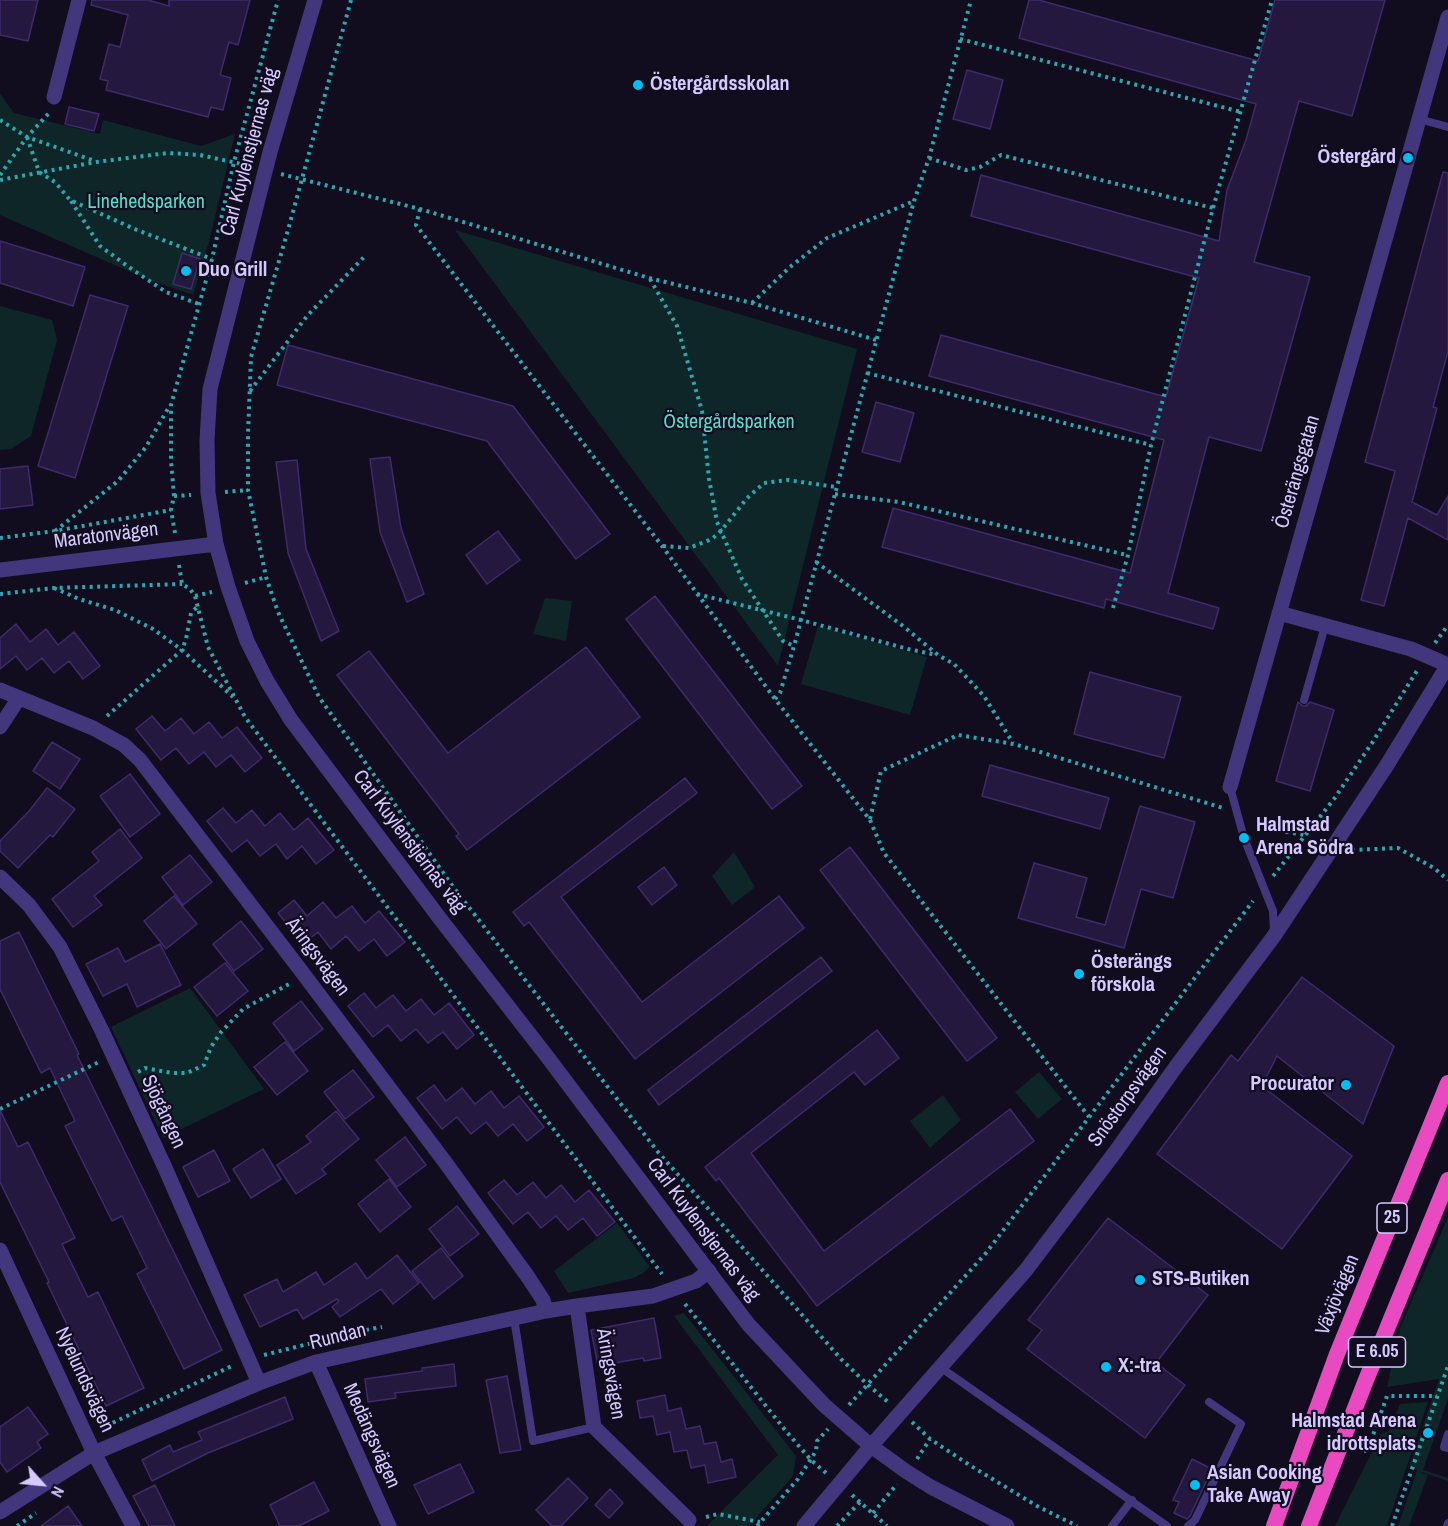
<!DOCTYPE html>
<html>
<head>
<meta charset="utf-8">
<style>
	body { margin:0 }
	#map { position:relative; width:1448px; height:1526px; overflow:hidden; background:#110c1e; font-family:"Archivo Narrow",sans-serif }
	canvas { display:block }
	.north { position:absolute; left:12px; top:1454px; width:60px; height:60px; -webkit-text-stroke:4px #110c1e; paint-order:stroke; rotate:117deg; font-size:16px; font-weight:700; line-height:24px; text-align:center; color:#d6c9ff }
	.north::after { content:''; display:block; margin:auto; width:21px; height:27px; background:#d6c9ff; clip-path:polygon(50% 0,100% 100%,50% 72%,0 100%) }
</style>
</head>
<body>
<div id="map">
<canvas width="1448" height="1526"></canvas>
<div class="north">N</div>
</div>
<script>
const c = document.querySelector('canvas').getContext('2d');
c.lineJoin = 'round';
function fill(path, color) { c.fillStyle = color; c.fill(path, 'evenodd'); }
const toPath = rows => new Path2D(rows.map(r => 'M' + r).join(''));
function strokePath(path, color, width, dash) { c.strokeStyle = color; c.lineWidth = width; c.lineCap = dash ? 'butt' : 'round'; c.setLineDash(dash || []); c.stroke(path); }
function label(font, color, halo, rows, align = 'center') {
  c.font = font + ' "Archivo Narrow",sans-serif'; c.lineWidth = 4.5; c.setLineDash([]); c.textBaseline = 'middle'; c.strokeStyle = halo; c.fillStyle = color; for (const [text, x, y, turn = 0] of rows) {
    c.save(); c.translate(x, y); c.rotate((+turn || 0) * Math.PI / 180); c.textAlign = isNaN(turn) ? turn : align; if (halo) c.strokeText(text, 0, 0); c.fillText(text, 0, 0); c.restore();
  }
}
fill(toPath([
	[0,94,14,113,100,134,103,120,201,146,235,134,209,242,193,295,147,279,0,215],
	[455,230,857,349,778,666],
	[0,306,52,320,57,340,31,436,11,449,0,450],
	[545,598,572,601,566,641,533,634],
	[818,626,927,657,910,715,801,684],
	[734,852,755,887,732,905,712,876],
	[190,988,264,1089,163,1138,111,1027],
	[1039,1072,1062,1099,1038,1119,1015,1092],
	[943,1095,961,1120,930,1148,910,1121],
	[1448,1217,1448,1399,1423,1470,1448,1478,1448,1481,1421,1472,1421,1473,1428,1475,1409,1526,1398,1526,1417,1470,1409,1467,1439,1379,1387,1387,1399,1331],
	[617,1223,650,1267,643,1273,634,1278,568,1293,554,1271],
	[684,1313,796,1456,793,1476,749,1526,707,1526,778,1455,674,1316],
	[1428,1402,1387,1526,1335,1526,1381,1434,1389,1431,1400,1404]
]), '#0f2628');
const building = toPath([
	[0,0,38,0,28,41,0,35,0,0],
	[92,0,148,0,169,6,169,0,250,0,238,45,229,42,220,75,231,78,223,110,211,107,208,117,106,90,108,81,100,79,109,44,120,47,128,15,91,5,92,0],
	[1029,0,1039,0,1258,61,1275,0,1385,0,1352,116,1299,101,1254,262,1310,277,1261,451,1209,437,1168,593,1219,608,1213,629,1106,599,1104,608,882,547,893,508,1130,573,1164,440,929,376,941,335,1166,397,1199,278,971,216,981,175,1219,241,1227,190,1246,140,1256,104,1019,38,1029,0],
	[967,70,1003,80,990,129,953,119,967,70],
	[69,107,99,114,94,131,65,124,69,107],
	[1443,172,1448,173,1448,351,1433,407,1437,408,1412,502,1437,515,1448,496,1448,540,1408,518,1384,606,1361,600,1395,471,1365,462,1443,172],
	[0,241,85,267,73,306,0,283,0,241],
	[182,253,200,259,191,289,173,284,182,253],
	[90,295,128,306,75,478,38,466,90,295],
	[288,345,513,406,610,534,576,559,487,441,277,385,288,345],
	[876,402,914,413,900,462,862,452,876,402],
	[390,457,401,528,424,594,407,602,380,532,370,459,390,457],
	[297,460,306,549,339,631,321,641,288,553,276,462,297,460],
	[28,466,33,505,0,509,0,469,28,466],
	[498,531,520,560,487,584,466,555,498,531],
	[655,596,802,786,772,809,626,619,655,596],
	[16,624,30,642,46,629,58,645,74,632,100,666,83,679,69,661,54,673,42,658,27,670,16,656,0,669,0,638,16,624],
	[586,647,640,717,467,850,456,836,459,834,337,675,369,651,448,753,586,647],
	[1090,672,1181,697,1164,758,1074,734,1090,672],
	[1298,702,1303,706,1306,706,1310,702,1334,710,1310,791,1276,781,1298,702],
	[152,716,165,731,181,718,194,734,209,722,222,738,237,727,262,758,245,772,231,755,216,767,204,752,189,764,176,748,161,760,136,729,152,716],
	[52,742,80,759,60,789,33,771,52,742],
	[990,765,1109,798,1100,829,982,796,990,765],
	[130,774,160,814,130,837,100,796,130,774],
	[685,778,697,793,561,897,642,1002,779,896,804,928,635,1059,529,922,524,926,513,912,685,778],
	[47,788,75,809,53,837,50,835,18,868,0,851,0,841,30,810,47,788],
	[1140,806,1195,822,1173,898,1141,889,1124,948,1018,918,1034,863,1087,878,1076,917,1105,925,1140,806],
	[223,808,236,823,252,810,265,826,280,813,294,830,308,818,334,850,316,864,302,846,287,859,276,844,260,856,247,840,232,852,207,821,223,808],
	[120,829,142,858,94,896,102,905,73,927,52,899,99,861,92,852,120,829],
	[850,847,997,1038,967,1061,820,870,850,847],
	[190,855,212,882,183,905,162,877,190,855],
	[664,867,677,885,652,905,638,887,664,867],
	[174,896,197,924,166,949,144,921,174,896],
	[294,900,307,916,323,902,336,918,352,906,365,923,379,911,405,942,387,956,374,939,359,951,346,936,331,949,318,932,303,944,278,913,294,900],
	[241,921,263,949,234,971,213,944,241,921],
	[19,932,79,1054,77,1055,222,1350,184,1369,137,1274,147,1268,122,1216,112,1221,65,1126,75,1121,50,1068,41,1073,0,989,0,941,19,932],
	[160,944,181,985,137,1007,127,984,103,996,86,964,118,948,125,962,160,944],
	[821,957,832,971,659,1105,648,1090,821,957],
	[225,963,248,991,217,1016,194,987,225,963],
	[1302,977,1394,1046,1363,1124,1277,1056,1262,1086,1352,1156,1282,1249,1157,1154,1231,1055,1238,1061,1302,977],
	[364,993,376,1008,393,995,406,1011,421,999,434,1015,449,1003,474,1035,457,1049,443,1032,428,1043,416,1029,401,1041,388,1025,373,1037,348,1006,364,993],
	[301,1001,323,1029,294,1051,273,1023,301,1001],
	[877,1030,899,1058,865,1085,854,1072,751,1153,824,1251,1010,1109,1034,1141,817,1306,719,1178,716,1181,705,1167,877,1030],
	[285,1042,308,1071,277,1095,254,1067,285,1042],
	[353,1070,374,1097,345,1119,324,1092,353,1070],
	[434,1085,446,1101,462,1088,475,1104,491,1091,504,1108,519,1096,544,1127,527,1141,513,1124,498,1136,486,1122,471,1134,457,1117,442,1129,417,1098,434,1085],
	[0,1110,18,1147,28,1142,75,1238,62,1244,88,1297,98,1292,144,1388,106,1406,47,1283,49,1282,0,1182,0,1110],
	[336,1111,359,1139,322,1169,326,1174,296,1194,277,1165,311,1142,306,1136,336,1111],
	[405,1137,426,1165,397,1187,376,1160,405,1137],
	[263,1149,281,1179,251,1198,233,1169,263,1149],
	[214,1150,230,1181,198,1197,183,1167,214,1150],
	[389,1179,411,1207,380,1232,358,1204,389,1179],
	[504,1180,517,1195,533,1182,546,1198,561,1185,575,1202,589,1190,615,1222,597,1236,583,1218,568,1230,556,1216,541,1228,528,1212,513,1224,488,1193,504,1180],
	[457,1206,479,1234,450,1256,429,1229,457,1206],
	[1108,1218,1208,1295,1156,1363,1185,1385,1145,1438,1027,1349,1042,1330,1028,1320,1108,1218],
	[441,1248,463,1276,434,1299,412,1271,441,1248],
	[397,1255,419,1283,393,1304,381,1289,340,1317,332,1307,339,1301,337,1299,303,1319,297,1309,260,1327,244,1295,277,1279,283,1292,316,1272,324,1285,356,1263,367,1279,397,1255],
	[654,1318,661,1358,644,1361,643,1358,598,1366,591,1330,654,1318],
	[454,1364,456,1386,395,1393,396,1398,368,1402,365,1379,422,1371,422,1368,454,1364],
	[507,1376,521,1450,500,1453,486,1380,507,1376],
	[665,1395,668,1411,681,1408,686,1429,700,1426,704,1444,716,1442,721,1462,732,1459,736,1477,708,1483,705,1465,691,1468,687,1450,674,1452,670,1432,657,1435,653,1416,640,1418,637,1401,665,1395],
	[285,1397,293,1419,208,1453,152,1481,142,1460,170,1445,173,1452,202,1440,198,1432,285,1397],
	[28,1407,48,1434,37,1442,41,1448,7,1472,0,1462,0,1427,28,1407],
	[1192,1459,1212,1469,1190,1516,1187,1519,1174,1513,1179,1502,1173,1500,1192,1459],
	[460,1464,474,1492,428,1514,414,1485,460,1464],
	[568,1478,588,1498,561,1526,552,1526,536,1510,568,1478],
	[314,1482,329,1511,299,1526,280,1526,270,1505,314,1482],
	[155,1485,175,1526,149,1526,133,1496,155,1485],
	[610,1489,623,1503,609,1518,595,1505,610,1489],
	[68,1506,82,1526,41,1526,68,1506]
]);
fill(building, '#25183f');
strokePath(building, '#3f2a6b', 1.5);
strokePath(toPath([
	[351,0,288,230,251,357,248,434,248,490,266,577,278,612,319,697,451,884,658,1152,841,1359,868,1385,888,1402],
	[960,39,1241,112],
	[0,120,27,137,95,161],
	[27,137,39,172,55,182,70,200,137,230,212,259],
	[929,158,966,170,980,167,1001,155,1213,208],
	[281,174,420,209,649,278,752,303,876,340],
	[0,175,27,137,50,112],
	[0,180,96,162,168,153,200,155,251,166],
	[71,201,100,246,133,270,166,292,199,304],
	[420,209,416,225,662,546,775,699,870,820,884,853,1089,1117],
	[650,279,677,326,702,411,709,479,717,522,742,579,783,641,794,646],
	[752,303,790,267,827,238,914,201],
	[867,373,1151,445],
	[250,391,307,316,366,255],
	[225,492,248,490],
	[835,494,899,502,1127,555],
	[174,496,191,495],
	[55,531,118,481,146,447,170,405],
	[175,533,171,510,174,496,171,461,171,405,212,259,234,162,278,0],
	[0,538,55,531,171,510],
	[663,546,689,548,712,539,721,531,747,498,764,483,787,480,836,487],
	[816,562,903,626,938,655,954,664,984,696,1013,743],
	[179,565,182,584,190,589,195,596,208,647,245,717,662,1274],
	[245,583,266,577],
	[54,588,79,599,115,610,153,629,182,650,233,697],
	[0,594,54,588,182,584],
	[697,594,801,620,908,649,937,655],
	[195,596,212,592],
	[1113,608,1128,555,1151,445,1213,208,1272,0],
	[1435,643,1448,625],
	[775,699,780,693,794,646,914,201,929,158,971,0],
	[107,716,182,650,186,639,191,613,197,607],
	[870,819,881,771,958,735,1014,744,1223,808],
	[1256,827,1305,835],
	[1352,850,1398,848,1434,868,1448,880],
	[1273,876,1334,799,1372,743,1418,669],
	[138,1072,145,1068,172,1073,187,1073,204,1065,211,1047,221,1032,243,1009,289,984],
	[0,1109,99,1062],
	[685,1304,785,1430,811,1460,826,1473],
	[264,1355,360,1331,382,1327],
	[605,1386,619,1383],
	[849,1405,986,1253,1253,901],
	[912,1422,930,1439,971,1466,1037,1506,1077,1526],
	[106,1426,234,1365],
	[1364,1450,1367,1452,1387,1396,1437,1396],
	[917,1459,930,1439],
	[852,1495,887,1526],
	[873,1513,897,1484],
	[706,1517,718,1514,760,1522],
	[17,1526,36,1513],
	[757,1526,798,1479,816,1451,817,1441,828,1429],
	[837,1526,860,1502],
	[1392,1526,1448,1366]
]), '#2da7af', 4, [3, 4.5]);
strokePath(toPath([
	[1419,119,1448,127],
	[1304,700,1325,626],
	[1230,787,1244,838,1273,911,1274,932],
	[514,1318,533,1441,594,1427],
	[940,1367,1167,1526],
	[1448,1434,1444,1447,1448,1448],
	[1112,1526,1132,1500],
	[1188,1526,1195,1520,1241,1424,1209,1402],
	[1447,1526,1448,1523]
]), '#42377d', 8);
strokePath(toPath([
	[54,97,79,0],
	[1279,613,1411,649,1448,665],
	[0,690,93,728,124,745,140,760,305,976,445,1162,528,1277,543,1300,546,1311],
	[0,727,19,698],
	[1230,787,1448,17],
	[0,877,29,905,60,947,102,1031,166,1170,259,1383],
	[0,1250,94,1453,133,1526],
	[577,1306,594,1427,689,1520],
	[316,1362,389,1526],
	[871,1446,1026,1270,1116,1151,1175,1068,1274,936,1387,765,1448,665],
	[0,1512,94,1453,259,1383,316,1362,546,1311,577,1306,653,1296,696,1281,709,1271]
]), '#42377d', 15);
strokePath(toPath([
	[315,0,270,152,210,389,207,440,208,493,216,544,228,587,247,641,267,681,291,720,441,920,549,1059,748,1324,824,1405,871,1446,907,1472,931,1487,1007,1526],
	[0,570,216,544],
	[804,1526,871,1446]
]), '#42377d', 15);
strokePath(toPath([
	[1274,1526,1337,1354,1448,1083],
	[1309,1526,1366,1380,1448,1180]
]), '#e94ac2', 16);
for (const [x, y, r, color] of [
	[638,85,6,"#00bdf4"],
	[1408,158,6,"#00bdf4"],
	[186,271,6,"#00bdf4"],
	[1244,838,6,"#00bdf4"],
	[1079,974,6,"#00bdf4"],
	[1346,1085,6,"#00bdf4"],
	[1140,1280,6,"#00bdf4"],
	[1106,1367,6,"#00bdf4"],
	[1428,1433,6,"#00bdf4"],
	[1195,1485,6,"#00bdf4"]
]) { const dot = new Path2D(); dot.arc(x, y, r, 0, 2 * Math.PI); c.fillStyle = color; c.fill(dot); strokePath(dot, '#110c1e', 2); }
for (const [x, y, w] of [
	[1392,1218,30],
	[1377,1352,57]
]) { const box = new Path2D(); box.roundRect(x - w / 2, y - 15, w, 30, 4.5); c.fillStyle = '#110c1e'; c.fill(box); strokePath(box, '#d6c9ff', 1.5); }
label('bold 18px', '#d6c9ff', null, [
	["25",1392,1218],
	["E 6.05",1377,1352]
]);
label('bold 20px', '#d6c9ff', '#110c1e', [
	["Östergårdsskolan",650,85],
	["Östergård",1396,158,"right"],
	["Duo Grill",198,271],
	["Halmstad",1256,826],
	["Arena Södra",1256,849],
	["Österängs",1091,963],
	["förskola",1091,986],
	["Procurator",1334,1085,"right"],
	["STS-Butiken",1152,1280],
	["X:-tra",1118,1367],
	["Halmstad Arena",1416,1422,"right"],
	["idrottsplats",1416,1445,"right"],
	["Asian Cooking",1207,1474],
	["Take Away",1207,1497]
], 'left');
label('20px', '#d6c9ff', '#110c1e', [
	["Carl Kuylenstjernas väg",250,152,-75],
	["Österängsgatan",1298,472,-74],
	["Maratonvägen",106,536,-7],
	["Carl Kuylenstjernas väg",409,842,53],
	["Äringsvägen",317,957,53],
	["Snöstorpsvägen",1128,1097,-54],
	["Sjögången",163,1112,65],
	["Carl Kuylenstjernas väg",703,1230,53],
	["Växjövägen",1338,1295,-68],
	["Rundan",338,1337,-14],
	["Äringsvägen",610,1374,80],
	["Nyelundsvägen",84,1380,65],
	["Medängsvägen",371,1436,66]
]);
label('20px', '#56decd', '#110c1e', [
	["Linehedsparken",146,203],
	["Östergårdsparken",729,423]
]);
</script>
</body>
</html>
